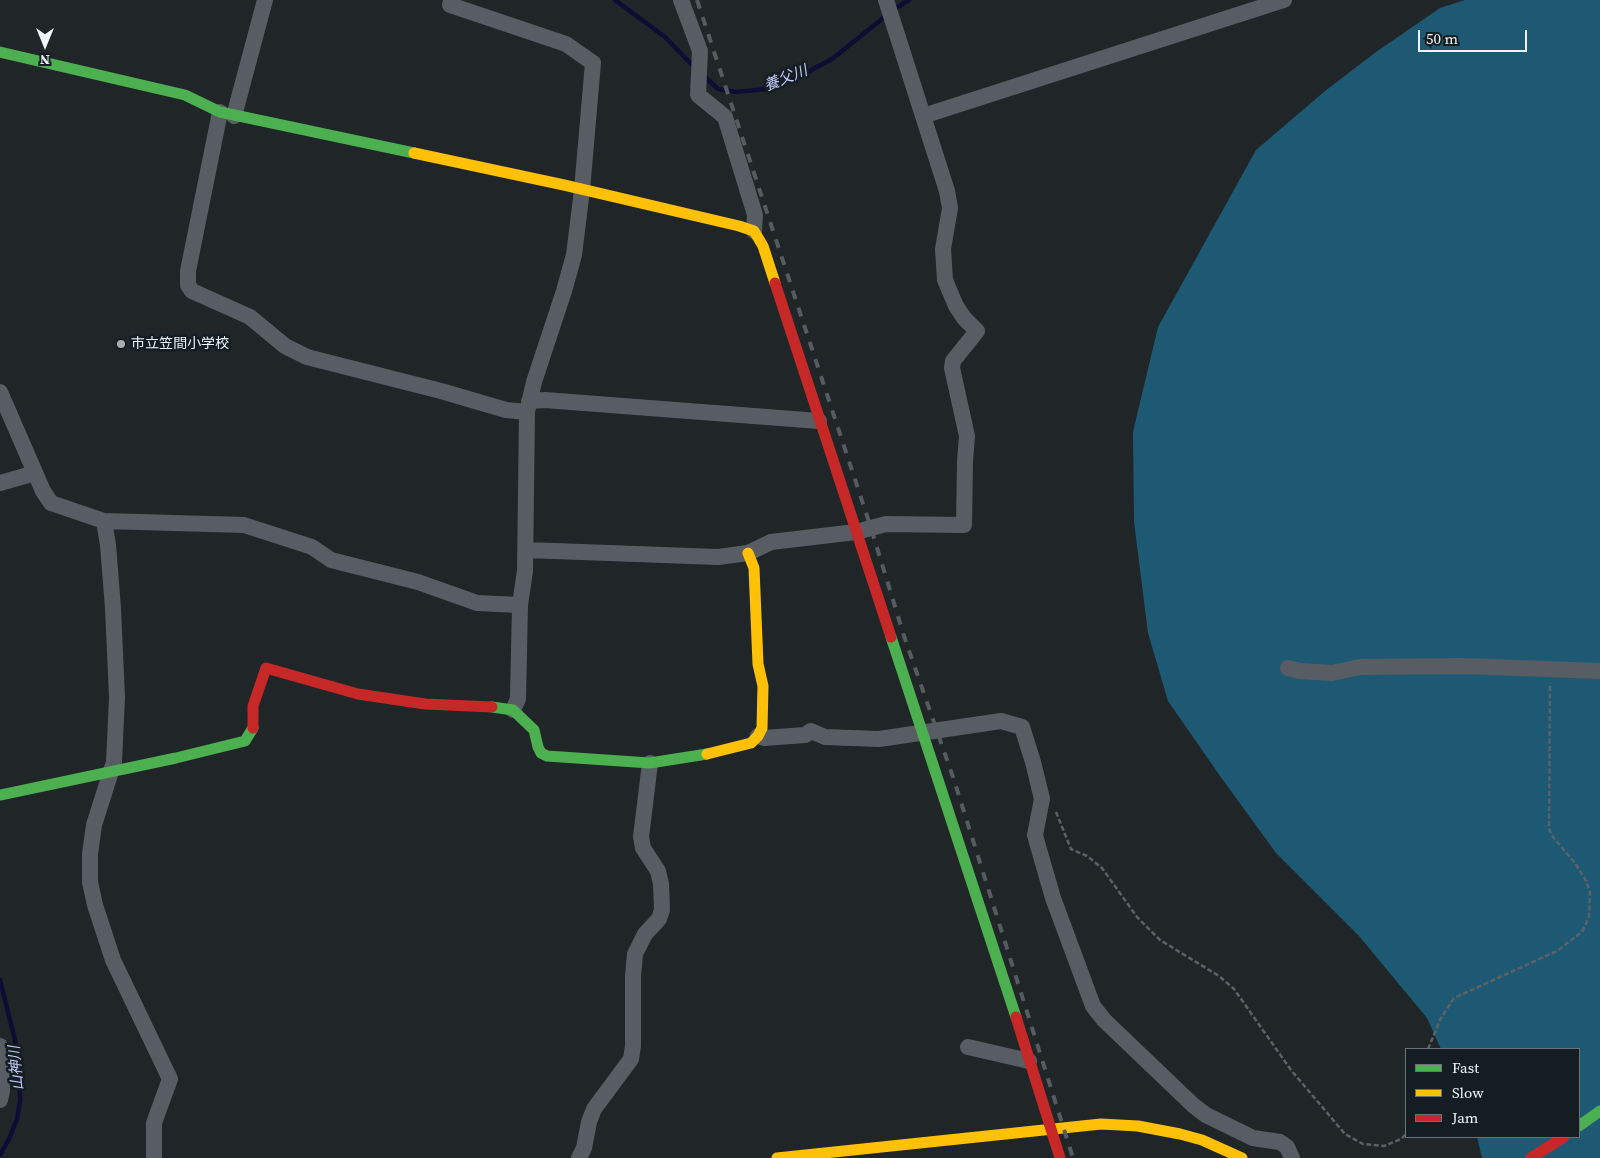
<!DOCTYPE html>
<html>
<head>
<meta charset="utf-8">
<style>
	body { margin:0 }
	#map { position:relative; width:1600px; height:1158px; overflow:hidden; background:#202528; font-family:"Source Serif 4",serif }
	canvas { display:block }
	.legend { position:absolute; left:1405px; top:1048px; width:175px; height:90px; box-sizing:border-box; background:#141d22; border:1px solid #6c7378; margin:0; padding:6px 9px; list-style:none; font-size:15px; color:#eff5f9 }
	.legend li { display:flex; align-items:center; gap:10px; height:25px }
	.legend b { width:25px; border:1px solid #6c7378 }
	.north { position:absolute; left:20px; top:20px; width:50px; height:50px; -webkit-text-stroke:4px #141d22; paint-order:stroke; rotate:180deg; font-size:14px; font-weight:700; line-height:20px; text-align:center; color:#eff5f9 }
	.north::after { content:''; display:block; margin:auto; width:18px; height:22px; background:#eff5f9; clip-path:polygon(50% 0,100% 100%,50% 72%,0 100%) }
	.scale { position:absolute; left:1418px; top:30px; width:109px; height:22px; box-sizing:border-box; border:2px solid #eff5f9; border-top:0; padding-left:6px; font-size:15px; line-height:18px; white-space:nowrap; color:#eff5f9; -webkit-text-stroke:4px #141d22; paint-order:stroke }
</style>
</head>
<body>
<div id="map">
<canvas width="1600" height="1158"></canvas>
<ul class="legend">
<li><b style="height:6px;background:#4caf50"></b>Fast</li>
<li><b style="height:6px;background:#ffc107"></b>Slow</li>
<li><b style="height:6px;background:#c62828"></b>Jam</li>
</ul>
<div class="north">N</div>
<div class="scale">50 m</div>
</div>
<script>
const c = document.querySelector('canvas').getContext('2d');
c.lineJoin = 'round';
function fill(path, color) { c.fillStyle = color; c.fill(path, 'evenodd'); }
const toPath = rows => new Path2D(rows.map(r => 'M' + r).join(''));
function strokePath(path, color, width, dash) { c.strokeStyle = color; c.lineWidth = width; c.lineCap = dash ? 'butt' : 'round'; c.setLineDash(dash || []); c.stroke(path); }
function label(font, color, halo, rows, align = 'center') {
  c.font = font + ' "Source Serif 4","Noto Sans JP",serif'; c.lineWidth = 5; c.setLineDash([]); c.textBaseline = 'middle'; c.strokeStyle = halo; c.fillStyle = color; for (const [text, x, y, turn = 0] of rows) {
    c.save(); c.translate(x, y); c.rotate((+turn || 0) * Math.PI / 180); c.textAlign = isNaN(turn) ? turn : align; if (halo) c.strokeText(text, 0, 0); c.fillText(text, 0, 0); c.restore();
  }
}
fill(toPath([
	[1465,0,1600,0,1600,1158,1482,1158,1477,1137,1579,1137,1579,1049,1441,1049,1427,1018,1359,936,1276,853,1220,776,1168,701,1148,633,1134,522,1133,432,1158,327,1256,150,1325,91,1376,52,1440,8]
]), '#1e5973');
strokePath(toPath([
	[615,0,665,37,695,68],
	[893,10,909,0],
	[703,75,718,89,736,92,767,89,800,76,832,59,887,15],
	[0,980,15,1040,19,1066,20,1101,17,1119,9,1139,0,1155]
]), '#0e0c34', 4.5);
strokePath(toPath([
	[1056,812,1071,849,1087,856,1102,868,1137,917,1160,940,1219,976,1234,989,1291,1070,1345,1134,1363,1144,1384,1146,1401,1139,1406,1134],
	[1428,1049,1441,1018,1454,998,1557,951,1582,932,1589,917,1590,892,1586,881,1575,863,1553,837,1549,829,1550,683]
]), '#5d6166', 2.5, [5, 2.5]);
strokePath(toPath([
	[451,0,450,5,566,44,593,63,582,190,574,255,564,291,534,382,527,412,525,571,520,605,518,699,513,710],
	[681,0,700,51,698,95,725,117,755,215,754,231],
	[220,112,188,271,188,285,192,291,250,317,285,346,307,357,441,391,506,410,527,412],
	[234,116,265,0],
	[923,116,1284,0],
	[0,392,43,491,51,503,104,521,244,525,312,547,331,560,418,582,477,603,520,605],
	[529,401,545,400,819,421],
	[0,483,35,473],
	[104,521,108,545,113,608,117,697,114,762,94,825,90,854,90,882,95,905,113,960,170,1079,154,1123,154,1158],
	[526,550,718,557,748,553,771,542,856,532,886,524,964,525,965,461,967,436,952,368,953,361,977,331,964,318,956,306,945,280,943,249,950,208,947,191,886,0],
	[1288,668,1300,671,1332,673,1360,667,1463,666,1600,671],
	[758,736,764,738,805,735,811,731,825,737,879,739,1001,721,1022,727,1033,762,1042,799,1035,835,1038,846,1053,898,1093,1006,1104,1020,1194,1106,1206,1115,1253,1138,1280,1142,1287,1147,1292,1158],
	[0,1046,2,1091,0,1100],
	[968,1047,1029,1061],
	[579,1158,584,1148,589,1122,594,1109,631,1059,633,1046,633,976,635,954,645,934,659,919,662,910,661,884,658,871,643,848,641,837,650,763]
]), '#585d64', 16);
strokePath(toPath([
	[0,52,185,95,220,112,414,153],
	[891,637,1016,1017],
	[492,707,513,710,534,730,538,747,541,753,547,756,650,763,707,754],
	[0,795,176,758,245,741,253,728],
	[1579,1126,1600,1111]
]), '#4caf50', 11);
strokePath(toPath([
	[414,153,564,185,739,226,754,231,763,246,775,283],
	[707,754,751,743,758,736,762,728,763,686,758,664,754,568,748,553],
	[777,1158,1101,1124,1138,1126,1180,1134,1202,1140,1242,1158]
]), '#ffc107', 11);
strokePath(toPath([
	[775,283,891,637],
	[253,728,253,706,266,668,358,694,425,704,492,707],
	[1016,1017,1060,1158],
	[1531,1158,1564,1137]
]), '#c62828', 11);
strokePath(toPath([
	[697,0,871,528,904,636,954,780,1073,1158]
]), '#565b5f', 4, [9, 9]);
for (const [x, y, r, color] of [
	[121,344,5,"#a7acb0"]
]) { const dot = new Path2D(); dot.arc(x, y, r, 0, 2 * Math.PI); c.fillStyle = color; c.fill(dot); strokePath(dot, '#141d22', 2); }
label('14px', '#eff5f9', '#141d22', [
	["市立笠間小学校",131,344]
], 'left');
label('italic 15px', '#c3cbfa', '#141d22', [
	["養父川",786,79,-22],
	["山神川",17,1068,-95]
]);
</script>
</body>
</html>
